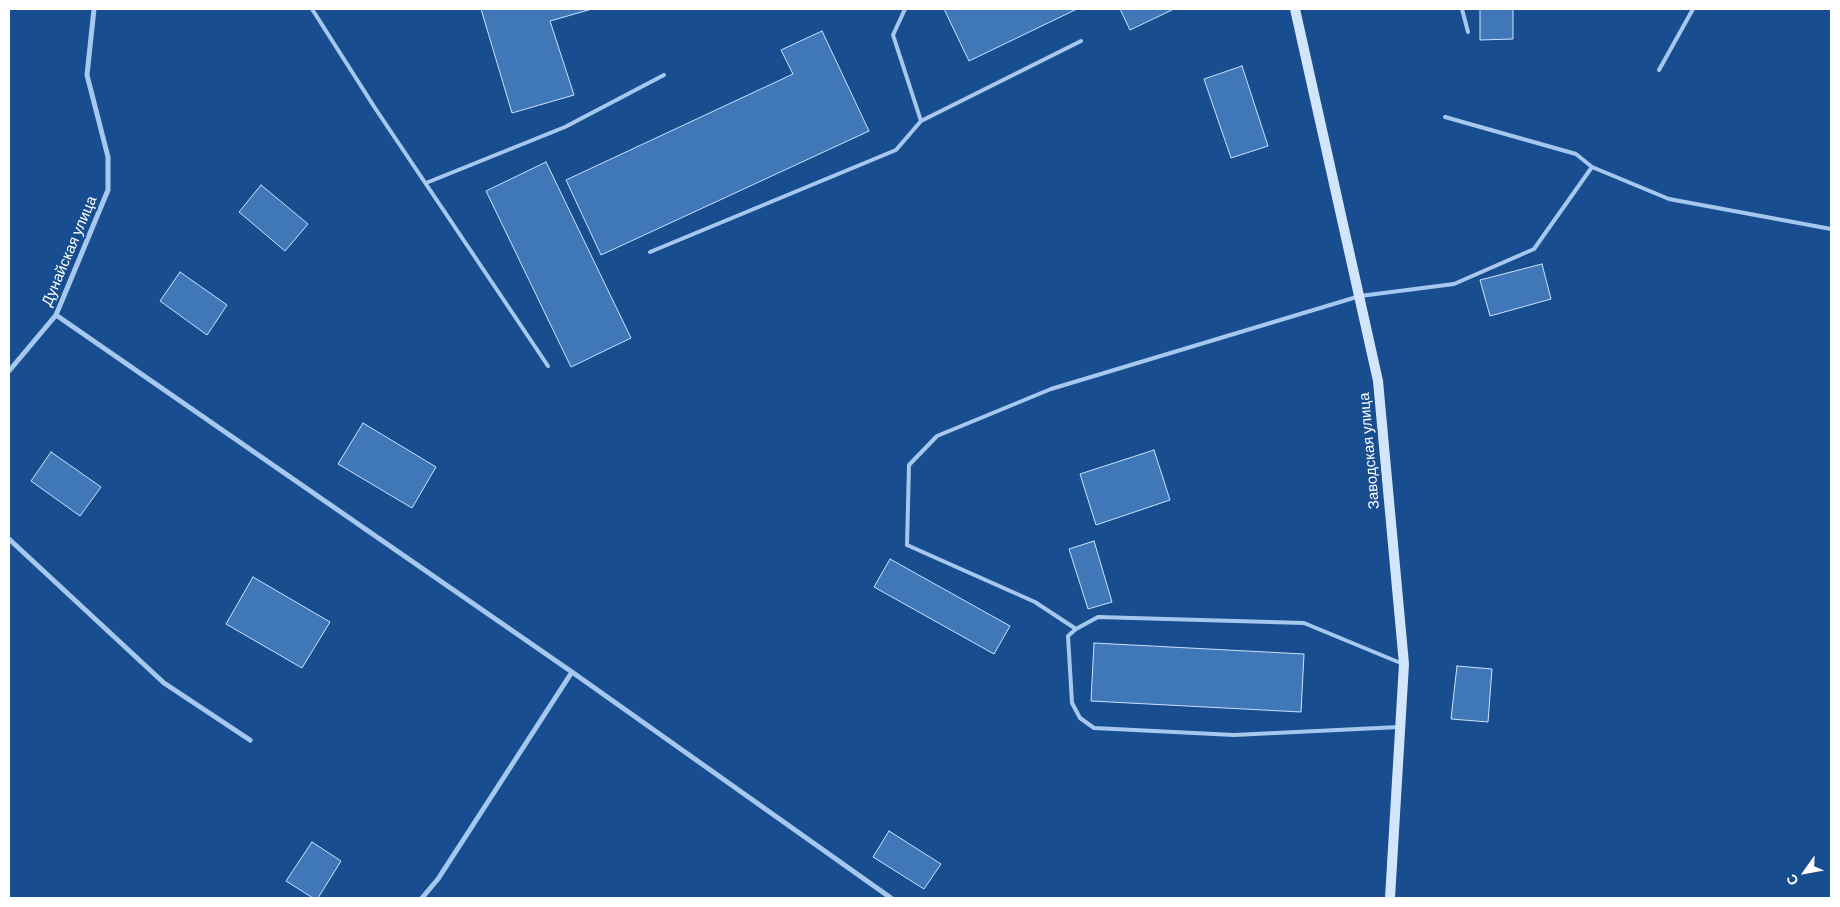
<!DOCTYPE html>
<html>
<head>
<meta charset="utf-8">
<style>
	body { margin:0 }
	#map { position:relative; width:1840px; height:907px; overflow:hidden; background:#184e90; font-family:Barlow,sans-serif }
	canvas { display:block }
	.frame { position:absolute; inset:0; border:10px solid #fff; pointer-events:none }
	.north { position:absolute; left:1780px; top:847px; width:50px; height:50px; -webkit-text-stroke:4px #184e90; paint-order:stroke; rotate:238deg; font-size:14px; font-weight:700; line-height:20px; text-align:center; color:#fff }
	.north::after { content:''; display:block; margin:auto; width:18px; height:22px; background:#fff; clip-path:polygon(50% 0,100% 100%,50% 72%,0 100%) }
</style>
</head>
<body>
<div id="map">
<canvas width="1840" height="907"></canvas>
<div class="frame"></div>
<div class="north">С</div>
</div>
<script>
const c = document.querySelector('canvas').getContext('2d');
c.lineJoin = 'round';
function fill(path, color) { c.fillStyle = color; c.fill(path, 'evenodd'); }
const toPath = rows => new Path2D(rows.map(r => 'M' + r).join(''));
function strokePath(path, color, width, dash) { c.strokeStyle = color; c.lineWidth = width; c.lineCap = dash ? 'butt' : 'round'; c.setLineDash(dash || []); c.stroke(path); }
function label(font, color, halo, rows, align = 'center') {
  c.font = font + ' Barlow,sans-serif'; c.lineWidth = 4.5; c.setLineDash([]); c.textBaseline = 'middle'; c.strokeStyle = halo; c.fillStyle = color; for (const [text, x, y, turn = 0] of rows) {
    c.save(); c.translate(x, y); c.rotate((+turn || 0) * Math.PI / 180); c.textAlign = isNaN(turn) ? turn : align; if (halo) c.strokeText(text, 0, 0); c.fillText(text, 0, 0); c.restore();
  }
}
const building = toPath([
	[481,9,592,9,550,21,574,95,512,113,481,9],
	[944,9,1077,9,969,61,944,9],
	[1120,9,1174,9,1130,30,1120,9],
	[1480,9,1513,9,1513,39,1480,40,1480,9],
	[822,31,869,131,601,255,566,180,793,74,781,50,822,31],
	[1242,66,1268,146,1231,158,1204,79,1242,66],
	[546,162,631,338,571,367,486,191,546,162],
	[261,185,308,224,285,251,239,212,261,185],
	[1542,264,1551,299,1490,316,1480,280,1542,264],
	[180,272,227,305,207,335,160,301,180,272],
	[363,423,436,467,412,508,338,464,363,423],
	[1154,450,1170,500,1096,525,1080,474,1154,450],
	[51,452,101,487,80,516,31,481,51,452],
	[1094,541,1112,602,1088,609,1069,549,1094,541],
	[890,559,1010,626,994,654,874,587,890,559],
	[253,577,330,622,302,668,226,624,253,577],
	[1094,643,1304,654,1301,712,1091,701,1094,643],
	[1457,666,1492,669,1488,722,1451,719,1457,666],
	[889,831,941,864,924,889,873,857,889,831],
	[312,842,341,861,318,898,313,898,286,881,312,842]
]);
fill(building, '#4077b9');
strokePath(building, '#cce2fb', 1);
strokePath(toPath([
	[312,9,375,108,548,366],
	[1462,9,1468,32],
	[1659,70,1693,9],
	[1445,117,1576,154,1592,167,1669,199,1831,229],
	[921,121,1081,41],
	[426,183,565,127,664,75],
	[650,252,896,150,921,121,893,35,905,9],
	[1076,629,1035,602,907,545,909,465,937,436,1051,389,1360,296,1454,284,1534,249,1592,167],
	[1399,727,1234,735,1094,728,1080,718,1072,703,1068,636,1076,629,1098,617,1304,623,1403,664]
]), '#a6c8ef', 4);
strokePath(toPath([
	[56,315,572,672,891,898],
	[9,371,56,315,108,190,108,157,87,75,94,9],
	[9,539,164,683,250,740],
	[422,898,438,879,572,672]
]), '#a6c8ef', 5);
strokePath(toPath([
	[1295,9,1378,381,1404,664,1390,898]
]), '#d3e5fb', 10);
label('15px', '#fff', '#184e90', [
	["Дунайская улица",69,251,-67],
	["Заводская улица",1369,451,-95]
]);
</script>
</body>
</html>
